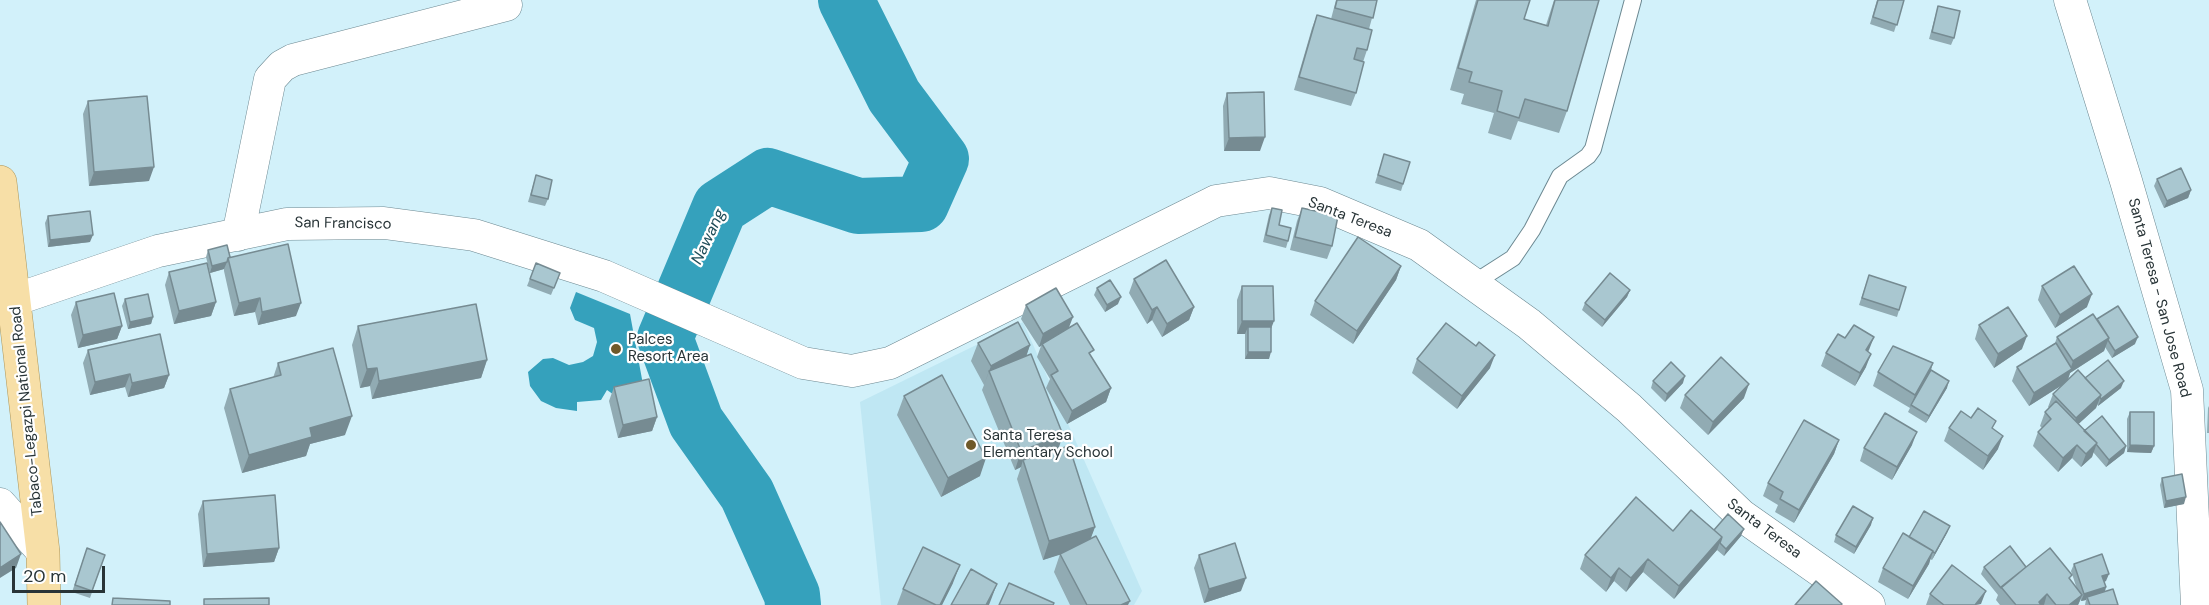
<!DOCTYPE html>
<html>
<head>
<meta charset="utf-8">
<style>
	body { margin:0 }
	#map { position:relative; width:2209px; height:605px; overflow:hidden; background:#d2f1fa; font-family:"DM Sans",sans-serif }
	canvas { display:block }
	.scale { position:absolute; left:12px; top:566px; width:93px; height:27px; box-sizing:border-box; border:3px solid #283437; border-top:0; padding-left:8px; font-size:18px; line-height:21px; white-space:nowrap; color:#283437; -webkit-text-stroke:4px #fff; paint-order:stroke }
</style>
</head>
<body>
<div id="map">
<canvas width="2209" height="605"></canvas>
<div class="scale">20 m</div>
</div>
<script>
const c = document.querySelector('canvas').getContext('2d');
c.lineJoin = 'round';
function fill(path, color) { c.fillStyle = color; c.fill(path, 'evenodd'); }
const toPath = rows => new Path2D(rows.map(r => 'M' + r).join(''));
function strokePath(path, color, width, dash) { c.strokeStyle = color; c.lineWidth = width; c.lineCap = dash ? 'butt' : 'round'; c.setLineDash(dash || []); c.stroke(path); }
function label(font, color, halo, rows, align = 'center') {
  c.font = font + ' "DM Sans",sans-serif'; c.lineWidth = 4.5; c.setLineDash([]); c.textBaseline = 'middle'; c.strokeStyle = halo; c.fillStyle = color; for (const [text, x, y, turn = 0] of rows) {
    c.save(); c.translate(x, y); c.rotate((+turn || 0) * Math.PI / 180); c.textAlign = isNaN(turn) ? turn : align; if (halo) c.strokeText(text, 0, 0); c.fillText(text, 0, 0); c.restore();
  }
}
fill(toPath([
	[1023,322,1142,591,1134,605,881,605,860,402]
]), '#bfe7f3');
fill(toPath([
	[576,292,630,314,644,390,617,397,607,390,601,400,577,402,577,411,556,408,541,401,530,386,528,372,543,359,553,358,569,365,583,362,593,356,597,342,594,328,575,320,570,308]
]), '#35a1bc');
strokePath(toPath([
	[793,605,792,595,747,494,696,422,665,338,720,207,768,176,858,206,921,204,941,159,894,96,846,0]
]), '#35a1bc', 56);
const lane = toPath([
	[1474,283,1513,258,1532,230,1560,176,1588,156,1593,149,1633,0]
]);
const street = toPath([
	[2070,0,2126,181,2187,390,2197,605],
	[238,235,270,79,282,66,293,60,506,5],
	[14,300,158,251,287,224,384,223,474,235,604,276,803,363,852,371,890,363,1216,201,1269,193,1320,203,1419,245,1529,324,1629,408,1741,515,1869,605],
	[0,504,43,552]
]);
const primary = toPath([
	[0,182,43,552,44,605]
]);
strokePath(lane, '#6c8891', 18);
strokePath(street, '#6c8891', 33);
strokePath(primary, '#ab955a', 34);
strokePath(lane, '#fff', 16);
strokePath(street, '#fff', 32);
strokePath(primary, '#f7dfa7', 33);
fill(toPath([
	[1336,0,1377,0,1369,29,1367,50,1363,62,1356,93,1351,106,1294,90,1312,28,1317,15,1331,19],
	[1476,0,1530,0,1524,19,1546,25,1554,0,1599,0,1567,111,1559,133,1518,121,1511,140,1488,133,1494,113,1461,104,1464,94,1450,90],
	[1877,0,1904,0,1894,32,1870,24],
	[1938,6,1954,38,1951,45,1929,39],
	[1227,93,1260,151,1224,151,1223,106],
	[88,101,149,181,89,186,83,114],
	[1384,154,1410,162,1401,191,1375,183],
	[536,175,548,199,545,206,528,202],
	[2157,179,2191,190,2188,198,2164,208,2154,186],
	[1272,208,1279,225,1288,241,1286,248,1263,242,1269,215],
	[1302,208,1332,246,1327,259,1290,250,1297,221],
	[48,216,90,242,48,247,45,223],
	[208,250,230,257,296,316,258,325,255,312,234,316,224,271,224,269,210,273,206,257],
	[536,263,560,273,551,295,527,286],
	[1401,266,1396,280,1353,344,1310,315,1315,301],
	[169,272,216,302,211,316,174,324,165,285],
	[1869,275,1906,287,1897,317,1859,305],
	[1134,279,1194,307,1189,320,1162,337,1152,320,1147,324,1129,293],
	[1242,286,1271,327,1269,359,1245,359,1245,334,1237,334,1237,300],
	[2042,286,2087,307,2055,328,2038,300],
	[1097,288,1118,304,1105,312,1094,295],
	[1630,290,1627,297,1602,327,1582,310,1585,303],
	[125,299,153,317,151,324,128,329,122,306],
	[76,302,122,326,117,339,78,348,71,315],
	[1026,305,1069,328,1091,356,1111,388,1106,402,1067,424,1046,388,1050,379,1037,357,1041,346,1039,347,1021,319],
	[2097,319,2135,344,2112,358,2105,347,2104,351,2070,373,2068,380,2085,378,2121,388,2098,406,2097,404,2096,408,2078,424,2084,431,2126,446,2124,453,2106,467,2093,452,2092,457,2081,467,2072,458,2058,472,2033,446,2038,432,2042,428,2040,426,2045,412,2049,408,2048,407,2053,394,2062,385,2029,406,2012,381,2017,367,2055,343,2057,337],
	[1979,325,2022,349,1994,368,1975,339],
	[358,326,487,360,481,378,372,399,370,386,360,388,352,345],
	[978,343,1030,345,1026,356,1058,450,1095,527,1090,539,1128,605,1070,605,1054,572,1060,554,1043,560,1017,479,1021,467,1015,470,982,390,984,385,971,361],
	[88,350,169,375,164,388,128,397,125,387,90,395,83,363],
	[1826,353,1866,367,1855,386,1821,366],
	[1417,359,1490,368,1457,409,1412,373],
	[278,363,345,435,310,444,306,456,242,473,224,408,230,389,273,378],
	[1931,370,1947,388,1926,423,1908,412,1910,408,1873,386,1878,372],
	[1653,381,1683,383,1665,402,1651,388],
	[614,387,657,417,652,431,618,438,609,401],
	[1685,395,1744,398,1708,435,1680,408],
	[904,396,980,476,941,497,897,415],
	[2209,406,2209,433,2207,433,2208,408],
	[2130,412,2154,446,2151,453,2127,452,2127,419],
	[1971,418,1993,429,1998,449,1983,470,1944,441,1949,428],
	[1839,440,1834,454,1794,523,1775,512,1778,505,1763,496,1768,483],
	[1912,445,1892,480,1860,461,1864,448],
	[2162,478,2184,504,2164,508,2160,485],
	[203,501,279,548,274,562,203,567,198,514],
	[1871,525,1854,554,1834,542,1836,535],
	[1950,526,1947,533,1932,560,1930,559,1929,564,1908,599,1878,582,1883,568,1909,537],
	[1714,530,1741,536,1724,556,1717,550,1674,599,1643,572,1626,592,1614,581,1606,592,1580,569,1585,555,1673,531],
	[87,548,105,555,90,598,72,592],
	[1199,555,1241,591,1204,603,1194,568],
	[2074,564,2106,581,2104,582,2106,587,2105,591,2118,605,2085,605,2086,600,2081,601,2081,599,2078,605,2000,605,1996,600,1998,595,1981,574,1984,567,2026,567,2070,580,2077,589,2071,571],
	[953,583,942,605,897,605,903,589],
	[1930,594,1980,605,1926,605]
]), '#91abb3');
fill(toPath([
	[1265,137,1260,151,1224,151,1229,138],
	[154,167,149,181,89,186,94,172],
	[2191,190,2188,198,2164,208,2167,201],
	[93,235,90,242,48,247,50,240],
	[227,262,224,269,210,273,212,266],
	[1401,266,1396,280,1353,344,1357,331],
	[1630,290,1627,297,1602,327,1605,320],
	[2092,294,2087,307,2055,328,2060,315],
	[1121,297,1118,304,1105,312,1107,305],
	[260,298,255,312,234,316,239,303],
	[216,302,211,316,174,324,179,311],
	[301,303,296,316,258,325,262,312],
	[1157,307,1152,320,1147,324,1152,310],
	[1194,307,1189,320,1162,337,1167,324],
	[153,317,151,324,128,329,130,322],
	[1073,317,1068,330,1042,344,1041,346,1039,347,1043,334],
	[1242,321,1274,321,1269,334,1248,327,1245,334,1237,334],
	[122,326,117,339,78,348,83,335],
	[2027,336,2022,349,1994,368,1998,354],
	[1874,337,1869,350,1861,364,1866,350],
	[2138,337,2135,344,2112,358,2115,351],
	[2109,338,2104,351,2070,373,2067,382,2029,406,2034,393,2070,370,2073,361],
	[1030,345,1024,363,989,371,984,385,991,366],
	[1248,352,1271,352,1269,359,1245,359],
	[1871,354,1866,367,1855,386,1860,373],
	[1495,355,1490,368,1457,409,1462,396],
	[487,360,481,378,372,399,379,381],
	[1933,363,1929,377,1910,408,1915,395],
	[377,368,370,386,360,388,367,369],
	[130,374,125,387,90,395,95,382],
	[169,375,164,388,128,397,132,383],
	[1685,376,1683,383,1665,402,1667,394],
	[1949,381,1947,388,1926,423,1929,416],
	[2124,381,2121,388,2098,406,2101,399],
	[1749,384,1744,398,1708,435,1713,422],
	[1111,388,1106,402,1067,424,1072,411],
	[2101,395,2096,408,2071,431,2076,418],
	[352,416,345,435,310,444,306,456,242,473,249,455,310,428],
	[657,417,652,431,618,438,623,425],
	[1917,432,1912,445,1892,480,1897,467],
	[1063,435,1057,453,1023,460,1021,467,1015,470,1021,451],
	[2003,436,1998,449,1983,470,1988,456],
	[1839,440,1834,454,1794,523,1799,510],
	[2097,443,2092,457,2081,467,2086,454],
	[2077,445,2072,458,2058,472,2063,458],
	[2130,445,2154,446,2151,453,2127,452],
	[2126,446,2124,453,2106,467,2109,460],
	[986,458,980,476,941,497,948,478],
	[2186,497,2184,504,2164,508,2166,501],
	[1873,518,1871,525,1854,554,1856,547],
	[1950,526,1947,533,1932,560,1935,553],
	[1095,527,1088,546,1043,560,1049,541],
	[1744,529,1741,536,1724,556,1726,549],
	[1722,537,1717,550,1674,599,1679,586],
	[279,548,274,562,203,567,207,554],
	[1933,551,1929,564,1908,599,1913,586],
	[21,554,16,568,0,578,0,568],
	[1648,559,1643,572,1626,592,1631,578],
	[960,565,953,583,942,605,940,605],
	[1619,568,1614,581,1606,592,1611,578],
	[2109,574,2106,581,2100,583,2102,576],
	[1246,578,1241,591,1204,603,1209,589],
	[997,584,989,605,986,605],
	[2106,587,2104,594,2087,597,2086,600,2081,601,2084,594],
	[1986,591,1981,604,1975,605],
	[2047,594,2044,605,2037,605,2039,602],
	[2082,595,2078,605,2069,605],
	[1130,601,1128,605,1121,605]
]), '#768b92');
const building = toPath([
	[1337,0,1377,0,1373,18,1335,8,1337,0],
	[1478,0,1530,0,1524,19,1548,26,1555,0,1599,0,1567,111,1525,99,1519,118,1497,111,1502,91,1469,82,1472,72,1458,68,1478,0],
	[1878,0,1904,0,1897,25,1873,17,1878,0],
	[1938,6,1960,11,1954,38,1932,32,1938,6],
	[1317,15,1372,30,1367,50,1357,48,1354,59,1364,62,1356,93,1299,77,1317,15],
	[1264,92,1265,137,1229,138,1227,93,1264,92],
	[147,96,154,167,94,172,88,101,147,96],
	[1384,154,1410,162,1403,184,1378,175,1384,154],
	[2181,168,2191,190,2167,201,2157,179,2181,168],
	[536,175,552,180,548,199,531,195,536,175],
	[1272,208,1282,210,1279,225,1291,228,1288,241,1266,235,1272,208],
	[1302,208,1338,216,1332,246,1295,237,1302,208],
	[90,211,93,235,50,240,48,216,90,211],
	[1358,237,1401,266,1357,331,1315,301,1358,237],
	[288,244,301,303,262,312,260,298,239,303,228,258,288,244],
	[227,245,230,257,228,258,227,262,212,266,208,250,227,245],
	[1166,260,1194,307,1167,324,1157,307,1152,310,1134,279,1166,260],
	[207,263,216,302,179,311,169,272,207,263],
	[536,263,560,273,554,288,530,279,536,263],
	[2074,266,2092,294,2060,315,2042,286,2074,266],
	[1610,273,1630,290,1605,320,1585,303,1610,273],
	[1869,275,1906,287,1899,310,1862,298,1869,275],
	[1110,280,1121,297,1107,305,1097,288,1110,280],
	[1242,286,1273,286,1274,321,1242,321,1242,286],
	[1056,288,1073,317,1043,334,1026,305,1056,288],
	[114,293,122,326,83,335,76,302,114,293],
	[148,294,153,317,130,322,125,299,148,294],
	[476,304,487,360,379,381,377,368,367,369,358,326,476,304],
	[2118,306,2138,337,2115,351,2108,340,2109,338,2097,319,2118,306],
	[2008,307,2027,336,1998,354,1979,325,2008,307],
	[2093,314,2109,338,2073,361,2057,337,2093,314],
	[1018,322,1030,345,991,366,978,343,1018,322],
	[1077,323,1094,350,1089,353,1111,388,1072,411,1051,375,1058,371,1042,344,1077,323],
	[1446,323,1476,346,1479,342,1495,355,1462,396,1417,359,1446,323],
	[1854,325,1874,337,1866,350,1871,354,1860,373,1826,353,1838,334,1845,338,1854,325],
	[1248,327,1271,327,1271,352,1248,352,1248,327],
	[160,334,169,375,132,383,130,374,95,382,88,350,160,334],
	[2056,343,2072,369,2034,393,2017,367,2056,343],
	[1893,346,1933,363,1915,395,1878,372,1893,346],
	[333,348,352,416,310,428,312,437,249,455,230,389,281,375,278,363,333,348],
	[1031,354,1063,435,1021,451,989,371,1031,354],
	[1721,357,1749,384,1713,422,1685,395,1721,357],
	[2108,360,2124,381,2101,399,2100,397,2101,395,2085,378,2108,360],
	[1671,362,1685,376,1667,394,1653,381,1671,362],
	[1931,370,1949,381,1929,416,1911,405,1931,370],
	[2078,370,2101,395,2076,418,2053,394,2078,370],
	[942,375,986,458,948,478,904,396,942,375],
	[649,379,657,417,623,425,614,387,649,379],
	[2056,401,2097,443,2086,454,2077,445,2063,458,2038,432,2051,419,2045,412,2056,401],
	[1978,408,1996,421,1992,428,2003,436,1988,456,1949,428,1961,411,1971,418,1978,408],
	[2130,412,2154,412,2154,446,2130,445,2130,412],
	[1885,413,1917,432,1897,467,1864,448,1885,413],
	[2102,416,2126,446,2109,460,2096,444,2097,443,2084,431,2102,416],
	[1804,420,1839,440,1799,510,1780,499,1783,492,1768,483,1804,420],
	[1069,446,1095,527,1049,541,1023,460,1069,446],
	[2182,474,2186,497,2166,501,2162,478,2182,474],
	[275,495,279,548,207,554,203,501,275,495],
	[1636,497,1673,531,1691,510,1722,537,1679,586,1648,559,1631,578,1619,568,1611,578,1585,555,1636,497],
	[1853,506,1873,518,1856,547,1836,535,1853,506],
	[1924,511,1950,526,1935,553,1933,552,1933,551,1909,537,1924,511],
	[1728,514,1744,529,1726,549,1720,543,1722,537,1714,530,1728,514],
	[0,522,21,554,0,568,0,522],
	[1903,533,1933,551,1913,586,1883,568,1903,533],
	[1096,536,1130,601,1121,605,1087,605,1060,554,1096,536],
	[1235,543,1246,578,1209,589,1199,555,1235,543],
	[2010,546,2026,567,2001,588,1984,567,2010,546],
	[923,547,960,565,940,605,936,605,903,589,923,547],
	[87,548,105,555,92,591,75,585,87,548],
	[2050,548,2072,575,2069,578,2082,595,2069,605,2056,605,2047,594,2039,602,2041,605,2016,605,2001,587,2050,548],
	[2102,554,2109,574,2102,576,2106,587,2084,594,2074,564,2102,554],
	[1952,565,1986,591,1975,605,1944,605,1930,594,1952,565],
	[971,569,997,584,986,605,951,605,971,569],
	[1816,581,1842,604,1841,605,1795,605,1816,581],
	[1009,583,1054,603,1053,605,999,605,1009,583],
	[2113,589,2118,605,2090,605,2087,597,2113,589],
	[113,598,170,601,170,605,112,605,113,598],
	[269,598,269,605,204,605,204,599,269,598]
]);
fill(building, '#a9c7d0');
strokePath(building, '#768b92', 1.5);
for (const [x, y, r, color] of [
	[616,349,6,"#6f5929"],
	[971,445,6,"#6f5929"]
]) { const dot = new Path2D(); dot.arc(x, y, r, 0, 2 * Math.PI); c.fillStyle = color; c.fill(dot); strokePath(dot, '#fff', 2); }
label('15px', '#283437', '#fff', [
	["Santa Teresa",1350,218,21],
	["San Francisco",343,224,1],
	["Santa Teresa - San Jose Road",2159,298,75],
	["Tabaco-Legazpi National Road",27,411,-96],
	["Santa Teresa",1764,529,37]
]);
label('15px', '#283437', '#fff', [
	["Palces",628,340],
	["Resort Area",628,357],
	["Santa Teresa",983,436],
	["Elementary School",983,453]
], 'left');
label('italic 16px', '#204d59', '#fff', [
	["Nawang",709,237,-65]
]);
</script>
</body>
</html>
